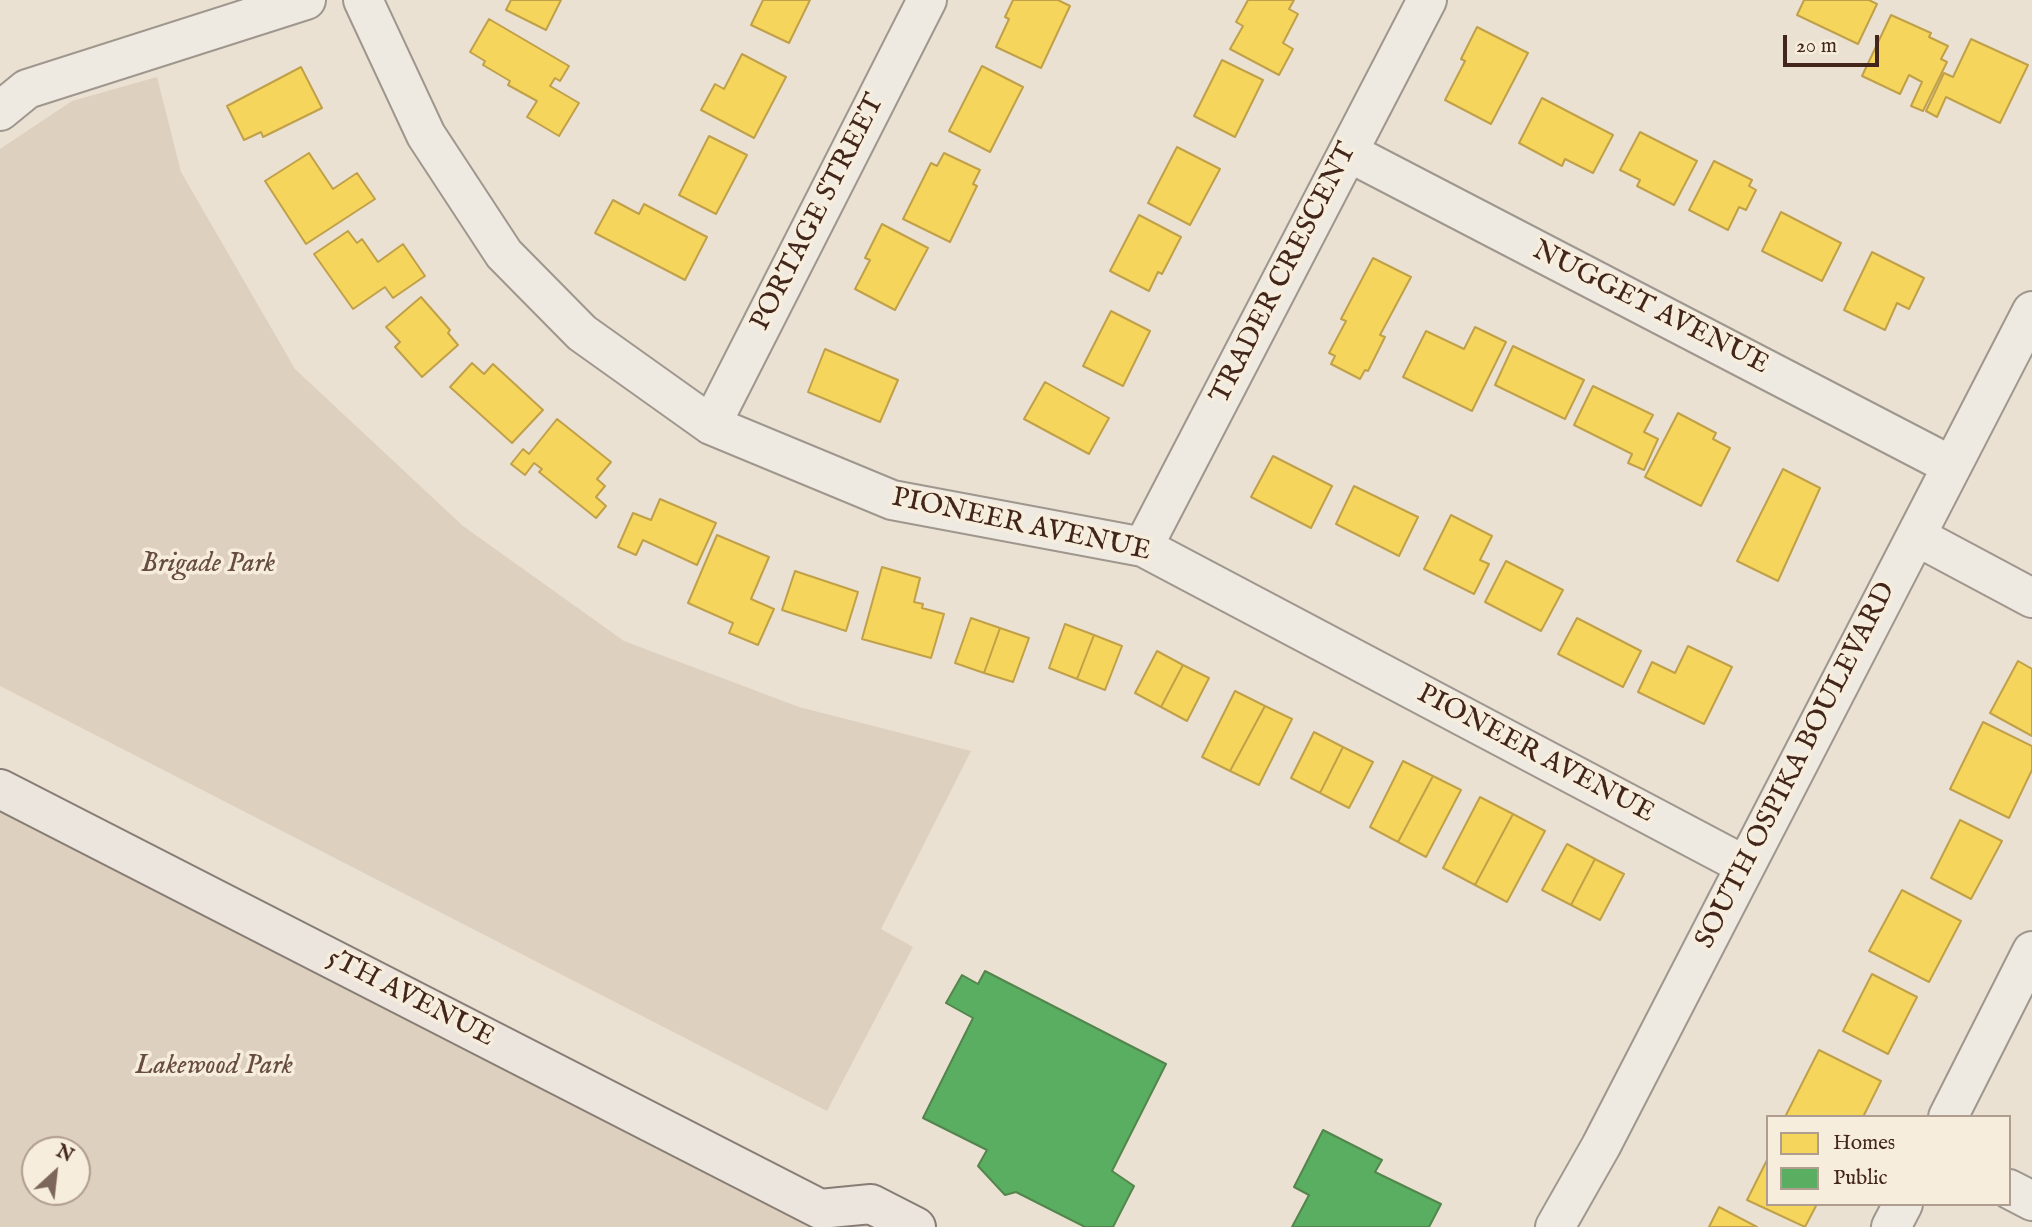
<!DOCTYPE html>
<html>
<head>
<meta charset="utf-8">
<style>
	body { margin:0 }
	#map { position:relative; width:2032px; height:1227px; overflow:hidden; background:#eae1d3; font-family:"IM FELL English",serif }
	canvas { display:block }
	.legend { position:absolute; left:1766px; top:1115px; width:245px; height:91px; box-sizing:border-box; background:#f7eddd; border:2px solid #af9d90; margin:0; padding:9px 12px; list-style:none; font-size:21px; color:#42261c }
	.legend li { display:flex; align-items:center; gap:14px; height:35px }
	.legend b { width:35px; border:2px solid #af9d90 }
	.north { position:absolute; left:21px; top:1136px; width:70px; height:70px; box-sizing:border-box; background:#f7eddd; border:2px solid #af9d90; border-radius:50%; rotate:27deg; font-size:19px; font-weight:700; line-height:28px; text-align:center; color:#42261c }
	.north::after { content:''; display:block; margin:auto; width:24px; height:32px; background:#7d675c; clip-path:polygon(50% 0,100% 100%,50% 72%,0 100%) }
	.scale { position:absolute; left:1783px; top:35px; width:96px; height:32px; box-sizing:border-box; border:4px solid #42261c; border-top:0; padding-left:9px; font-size:21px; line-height:24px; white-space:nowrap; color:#42261c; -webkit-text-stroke:5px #f7eddd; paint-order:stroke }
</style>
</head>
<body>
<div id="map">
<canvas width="2032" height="1227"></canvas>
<ul class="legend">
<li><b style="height:19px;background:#f6d55c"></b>Homes</li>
<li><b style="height:19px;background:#5aae61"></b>Public</li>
</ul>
<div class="north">N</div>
<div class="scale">20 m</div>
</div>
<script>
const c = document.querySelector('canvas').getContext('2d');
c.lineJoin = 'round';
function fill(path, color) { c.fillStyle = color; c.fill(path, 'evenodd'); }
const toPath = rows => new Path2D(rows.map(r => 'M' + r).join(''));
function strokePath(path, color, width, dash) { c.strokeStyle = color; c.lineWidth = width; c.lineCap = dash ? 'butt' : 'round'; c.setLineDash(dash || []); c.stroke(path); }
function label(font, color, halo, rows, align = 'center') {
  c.font = font + ' "IM FELL English",serif'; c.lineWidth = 7; c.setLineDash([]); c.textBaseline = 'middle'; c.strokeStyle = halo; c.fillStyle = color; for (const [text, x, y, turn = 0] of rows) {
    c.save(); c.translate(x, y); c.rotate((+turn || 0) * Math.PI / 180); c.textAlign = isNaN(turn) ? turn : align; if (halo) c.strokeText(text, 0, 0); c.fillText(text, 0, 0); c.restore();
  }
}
fill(toPath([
	[157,77,181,172,295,369,463,526,624,641,799,707,971,751,881,929,913,947,827,1111,0,686,0,149,72,101],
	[0,779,879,1227,0,1227],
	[35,1150,77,1150,77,1192,35,1192]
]), '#ded0be');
const homes = toPath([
	[511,0,561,0,546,30,506,10,511,0],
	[763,0,810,0,789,43,751,25,763,0],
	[1013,0,1058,0,1070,6,1041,68,996,47,1009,19,1005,17,1013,0],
	[1248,0,1294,0,1289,9,1298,14,1283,43,1293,49,1279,75,1230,49,1243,26,1236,22,1248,0],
	[1804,0,1869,0,1877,4,1858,44,1797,15,1804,0],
	[1891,15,1931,33,1929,37,1948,46,1941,59,1947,62,1923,111,1911,106,1922,82,1909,75,1900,94,1862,76,1891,15],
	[489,19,569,66,560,81,555,78,550,86,579,103,559,136,527,117,537,101,508,85,510,81,483,65,485,61,470,52,489,19],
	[1477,27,1528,53,1491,124,1445,100,1465,61,1461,59,1477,27],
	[1971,39,2028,65,2000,123,1946,97,1937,117,1926,111,1944,73,1953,77,1971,39],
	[742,54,786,77,754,138,701,110,715,84,724,89,742,54],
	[1222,60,1263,80,1235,137,1194,116,1222,60],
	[982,66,1023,87,990,152,949,131,982,66],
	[301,67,322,108,263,137,261,132,244,140,227,106,301,67],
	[1542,98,1613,135,1593,173,1565,159,1562,166,1519,143,1542,98],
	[1640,132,1697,161,1674,205,1637,186,1640,180,1620,170,1640,132],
	[709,136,747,155,716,214,679,195,709,136],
	[1177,147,1220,169,1190,225,1148,203,1177,147],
	[309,153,333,189,357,173,375,199,306,244,265,181,309,153],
	[944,153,980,170,973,184,977,186,950,242,903,219,931,163,937,166,944,153],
	[1714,161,1752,180,1749,186,1756,190,1746,210,1739,207,1728,230,1689,210,1714,161],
	[613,200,639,214,644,204,707,237,685,280,595,233,613,200],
	[1781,212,1841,243,1822,281,1762,251,1781,212],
	[1139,215,1181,237,1162,274,1158,272,1149,291,1110,271,1139,215],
	[882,224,928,248,895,310,855,289,870,260,865,258,882,224],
	[348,231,357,243,362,239,378,262,403,244,425,276,393,298,385,287,353,309,314,254,348,231],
	[1872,252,1924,278,1909,309,1897,303,1885,330,1844,310,1872,252],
	[1373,258,1411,277,1380,335,1385,337,1368,371,1365,370,1360,379,1331,364,1335,356,1329,353,1346,321,1341,319,1373,258],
	[421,297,450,330,448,333,458,345,422,377,395,347,400,342,386,327,421,297],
	[1111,311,1150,331,1123,386,1083,366,1111,311],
	[1475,327,1506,342,1472,411,1403,377,1426,331,1464,349,1475,327],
	[1513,346,1584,380,1565,419,1495,385,1513,346],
	[825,349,898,380,880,422,808,392,825,349],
	[472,363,484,374,493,364,543,410,512,443,450,387,472,363],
	[1045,382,1109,418,1089,454,1024,419,1045,382],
	[1593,386,1653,415,1644,432,1658,439,1644,470,1628,463,1632,454,1574,425,1593,386],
	[1678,413,1716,433,1713,439,1730,448,1701,506,1645,477,1678,413],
	[557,419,611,462,597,479,605,486,596,497,606,506,596,518,539,472,542,469,534,463,525,475,511,464,523,449,529,454,557,419],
	[1273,456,1332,486,1311,528,1251,497,1273,456],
	[1783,469,1820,488,1778,581,1737,561,1783,469],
	[1354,486,1418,517,1399,556,1336,524,1354,486],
	[660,499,716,523,697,565,643,540,636,555,618,547,633,513,651,520,660,499],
	[1451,515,1492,536,1480,560,1489,564,1474,594,1424,569,1451,515],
	[717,535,769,557,751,599,774,609,758,645,729,633,733,623,688,603,717,535],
	[1506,561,1563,590,1541,631,1485,602,1506,561],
	[882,567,920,578,914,602,923,604,922,608,944,614,931,658,862,639,882,567],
	[795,571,858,592,846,631,782,610,795,571],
	[971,618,1000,628,984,673,955,663,971,618],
	[1577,618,1641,651,1623,687,1558,654,1577,618],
	[1065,624,1094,635,1077,679,1049,668,1065,624],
	[1000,628,1029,638,1013,682,984,673,1000,628],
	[1094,635,1122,646,1105,690,1077,679,1094,635],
	[1688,646,1732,667,1704,724,1638,692,1652,662,1675,673,1688,646],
	[1157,651,1183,665,1161,707,1135,693,1157,651],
	[2018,661,2032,669,2032,736,1990,713,2018,661],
	[1183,665,1209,678,1187,721,1161,707,1183,665],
	[1235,691,1265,706,1230,771,1202,757,1235,691],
	[1265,706,1292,719,1259,785,1230,771,1265,706],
	[1983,722,2032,746,2032,770,2009,818,1950,789,1983,722],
	[1314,732,1343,747,1320,793,1291,778,1314,732],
	[1343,747,1373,762,1349,808,1320,793,1343,747],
	[1403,761,1433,776,1398,842,1370,827,1403,761],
	[1433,776,1461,790,1426,857,1398,842,1433,776],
	[1480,797,1513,814,1475,885,1443,868,1480,797],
	[1513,814,1545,831,1507,902,1475,885,1513,814],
	[1960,820,2002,841,1971,899,1931,878,1960,820],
	[1567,844,1595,859,1571,905,1542,890,1567,844],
	[1595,859,1624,874,1600,920,1571,905,1595,859],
	[1902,890,1961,921,1929,982,1869,951,1902,890],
	[1872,974,1917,997,1888,1054,1843,1031,1872,974],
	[1819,1050,1881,1081,1863,1117,1785,1117,1819,1050],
	[1768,1158,1768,1204,1817,1204,1805,1227,1747,1200,1768,1158],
	[1719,1207,1757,1227,1709,1227,1719,1207]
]);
fill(homes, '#f6d55c');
strokePath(homes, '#c0a049', 2);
const public = toPath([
	[985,971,1166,1064,1112,1171,1134,1186,1113,1227,1085,1227,1016,1192,1005,1195,978,1166,987,1150,923,1118,973,1018,946,1003,962,975,978,984,985,971],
	[1323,1130,1382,1160,1375,1172,1441,1204,1429,1227,1292,1227,1309,1195,1294,1187,1323,1130]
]);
fill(public, '#5aae61');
strokePath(public, '#53854c', 2);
const minor = toPath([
	[363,0,426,135,504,254,582,333,711,425,892,500,1143,547,1744,865],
	[0,111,27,89,306,0],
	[1348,152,1952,466],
	[711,425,927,0],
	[1916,536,2032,598],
	[1143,547,1427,0],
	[1948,1117,2032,951],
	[2009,1189,2032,1201],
	[1555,1227,1601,1146,2032,311],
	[1891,1227,1903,1204]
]);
const major = toPath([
	[0,789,820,1209,871,1204,916,1227]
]);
strokePath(minor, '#9f968d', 42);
strokePath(major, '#877d75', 42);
strokePath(minor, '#eeeae2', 38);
strokePath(major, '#ebe5dd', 38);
label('28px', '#42261c', '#f7eddd', [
	["PORTAGE STREET",819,213,-63],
	["TRADER CRESCENT",1285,274,-63],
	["NUGGET AVENUE",1650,309,27],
	["PIONEER AVENUE",1021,526,12],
	["PIONEER AVENUE",1535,755,28],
	["SOUTH OSPIKA BOULEVARD",1797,766,-63],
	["5TH AVENUE",410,999,27]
]);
label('italic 28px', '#674d40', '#f7eddd', [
	["Brigade Park",208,565],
	["Lakewood Park",214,1067]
]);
</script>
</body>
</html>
